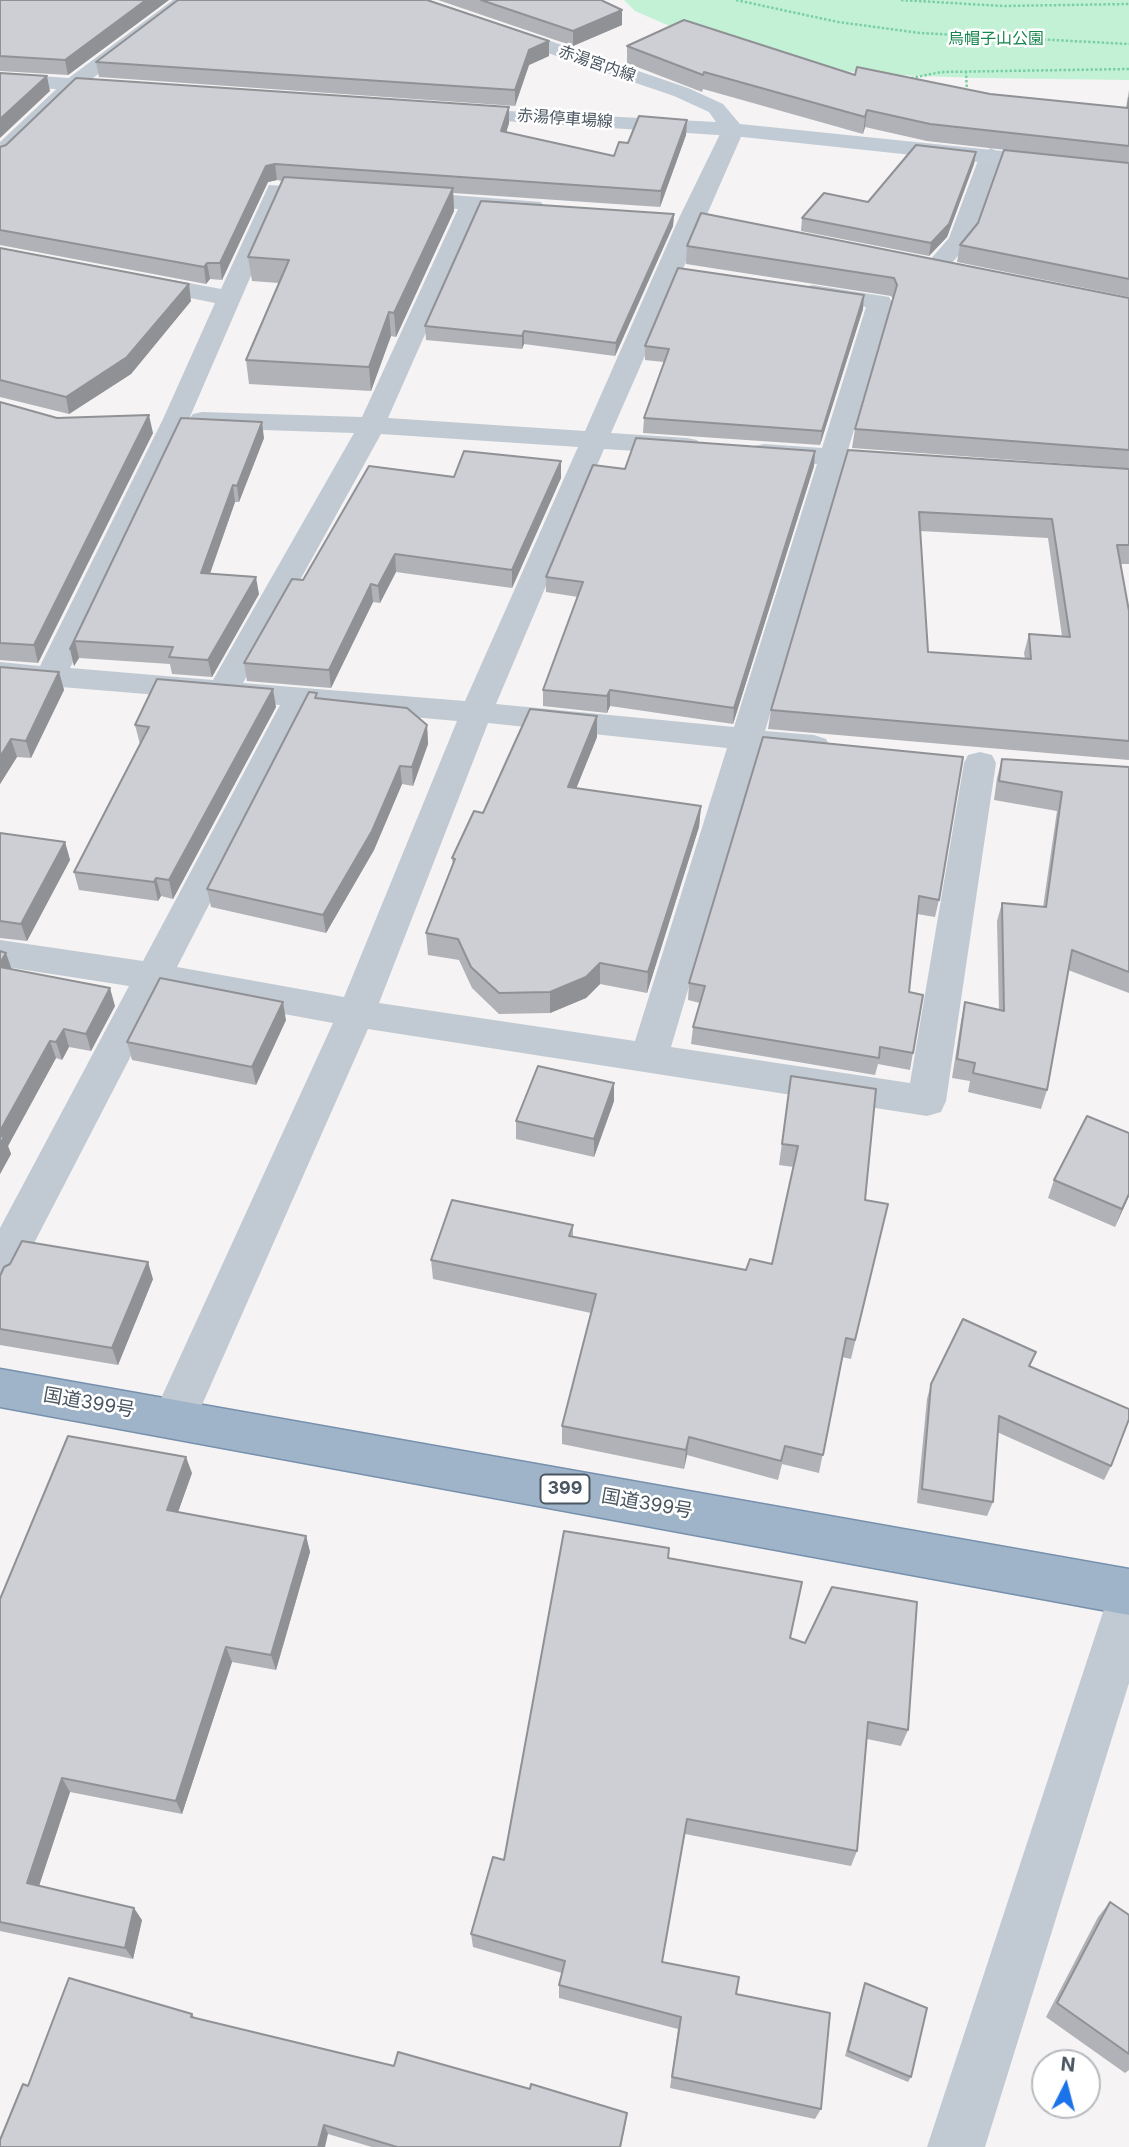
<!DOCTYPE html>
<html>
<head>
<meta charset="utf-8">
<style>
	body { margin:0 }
	#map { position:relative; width:1129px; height:2147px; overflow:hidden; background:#f5f3f3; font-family:Inter,sans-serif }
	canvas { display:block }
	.north { position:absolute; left:1031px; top:2049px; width:70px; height:70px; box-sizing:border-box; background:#fff; border:2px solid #b7bbc0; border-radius:50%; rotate:6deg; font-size:19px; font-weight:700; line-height:28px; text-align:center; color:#4a5661 }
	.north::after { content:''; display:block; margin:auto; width:24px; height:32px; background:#1a73e8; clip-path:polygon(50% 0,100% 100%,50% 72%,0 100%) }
</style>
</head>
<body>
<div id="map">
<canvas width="1129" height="2147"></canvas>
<div class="north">N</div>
</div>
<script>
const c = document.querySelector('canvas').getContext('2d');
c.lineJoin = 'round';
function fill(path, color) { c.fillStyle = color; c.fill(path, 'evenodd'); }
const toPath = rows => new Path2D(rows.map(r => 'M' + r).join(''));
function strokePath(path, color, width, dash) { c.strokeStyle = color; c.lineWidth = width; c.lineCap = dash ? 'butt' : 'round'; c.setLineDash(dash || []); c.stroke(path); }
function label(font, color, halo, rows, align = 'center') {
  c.font = font + ' Inter,"Noto Sans JP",sans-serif'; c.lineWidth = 5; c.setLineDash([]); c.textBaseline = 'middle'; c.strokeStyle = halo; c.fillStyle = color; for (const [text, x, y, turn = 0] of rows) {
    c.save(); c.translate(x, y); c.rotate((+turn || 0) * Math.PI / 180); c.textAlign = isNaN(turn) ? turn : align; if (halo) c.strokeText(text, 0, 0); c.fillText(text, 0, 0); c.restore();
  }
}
fill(toPath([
	[624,0,1129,0,1129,80,976,78,870,74,813,67,688,34,635,11]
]), '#c3f1d5');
const trunk = toPath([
	[0,1369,1129,1569,1129,1615,0,1407,0,1369]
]);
strokePath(trunk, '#7690ad', 3);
strokePath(toPath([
	[736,0,838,22,920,33,1129,44],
	[901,0,1002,6,1129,4],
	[966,71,967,93],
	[914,83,912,78,941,72,1129,69]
]), '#7ad0a6', 2.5, [2.5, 2]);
fill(toPath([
	[733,124,744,130,611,433,687,438,697,440,701,446,697,452,687,454,604,449,496,704,734,727,817,464,764,460,754,458,750,452,754,446,764,444,822,448,866,307,813,299,804,297,801,292,804,287,813,285,889,297,892,302,848,450,896,454,906,456,910,462,906,468,896,470,844,466,765,731,814,735,826,739,830,746,826,753,814,757,759,751,671,1047,910,1083,964,763,968,755,980,752,992,755,996,763,946,1101,941,1112,927,1116,368,1029,190,1432,174,1438,158,1432,152,1418,333,1023,164,992,15,1280,0,1286,0,1228,129,986,0,966,0,940,143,961,280,705,0,682,0,662,40,666,163,419,215,303,131,286,128,281,131,276,140,274,221,289,269,185,338,189,341,194,330,201,285,197,189,419,193,414,202,412,362,417,458,209,401,205,393,203,390,198,393,193,401,191,541,202,544,207,541,212,533,214,480,210,388,418,585,431,679,218,722,130,733,124],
	[189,420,193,426,202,428,354,433,213,680,70,668,189,420],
	[381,434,578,447,465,701,243,683,381,434],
	[310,708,457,721,344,997,177,967,310,708],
	[488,723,727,748,635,1041,379,1003,488,723],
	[991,148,1002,155,972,240,943,273,927,273,923,268,949,238,980,155,991,148]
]), '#c1cad2');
fill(toPath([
	[173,0,195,0,80,88,8,159,0,161,0,142,66,80,173,0],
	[1129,1583,1129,1683,985,2147,927,2147,1105,1606,1112,1590,1129,1583]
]), '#c1cad2');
fill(toPath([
	[401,0,430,0,688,88,723,104,740,124,1129,164,1129,178,733,136,458,118,447,112,451,108,716,122,709,112,674,96,404,4,401,0],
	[0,73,122,82,132,88,122,94,0,85,0,73]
]), '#c1cbd6');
fill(trunk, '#9fb4c9');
fill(toPath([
	[0,0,169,0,68,75,0,71],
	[438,0,601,0,622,25,573,46],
	[549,41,549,56,529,65,515,106,99,77,96,62],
	[627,46,990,94,1126,108,1129,90,1129,297,957,262,960,245,1077,158,927,141,865,127,863,134,703,89,702,92,627,63],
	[509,107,509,123,506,132,614,156,628,143,687,120,686,135,660,207,453,193,454,211,396,337,391,336,371,391,249,384,246,360,279,283,252,281,248,257,282,181,277,180,268,182,222,280,210,279,206,284,0,245,0,147],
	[976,152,974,164,947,237,929,256,801,231,802,218,868,202],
	[674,214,673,226,615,356,524,344,522,349,426,340,425,326],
	[687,246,1129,298,1129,564,1120,564,1129,611,1129,760,768,729,771,710,848,450,1124,468,852,448,855,429,893,299,891,296,686,264],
	[920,531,1048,538,1062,636,1029,634,1024,653,1025,659,928,652],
	[0,248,191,301,131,374,69,414,0,397],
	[863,309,820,445,643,433,644,418,664,362,645,360,645,346],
	[0,402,57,418,153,433,38,663,0,660],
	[181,418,264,438,239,502,235,502,210,574,259,594,212,677,172,674,170,664,79,658,74,666,70,649],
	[815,451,814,466,733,724,610,706,607,713,543,706,543,690,578,597,546,592,546,577,625,469],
	[454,477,561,478,512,588,396,572,380,603,373,602,331,688,247,681,244,663,303,580],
	[0,667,59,672,64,690,31,758,17,757,0,784],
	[318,698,427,725,428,744,413,786,402,784,374,850,326,933,211,907,207,889],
	[276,707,173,899,161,896,158,901,79,890,74,872,140,744,135,725],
	[597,737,576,788,701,806,699,827,647,993,600,984,586,998,550,1013,499,1014,472,988,459,960,428,955,426,933,453,865,452,858,483,813],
	[763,737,939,900,935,917,917,914,909,992,913,1053,910,1070,878,1064,875,1075,691,1044,693,1027,700,1003,688,1000,689,983],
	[1002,759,1129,767,1129,993,1068,970,1047,1090,1041,1109,968,1092,970,1081,952,1078,961,1021,965,1002,999,1010,997,921,1002,903,1043,907,1057,811,994,800,997,778],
	[0,833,65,842,70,860,27,941,0,938],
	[11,969,115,1006,91,1051,69,1047,62,1060,56,1058,8,1146,11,1154,0,1174],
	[286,1020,256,1085,132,1060,127,1042],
	[791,1076,865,1200,888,1204,851,1359,842,1357,819,1473,782,1464,778,1480,687,1455,684,1469,562,1444,562,1426,591,1313,433,1279,431,1260,573,1225,573,1237,746,1270,772,1264,794,1167,779,1165],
	[614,1083,614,1101,594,1157,516,1139,516,1121],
	[1054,1180,1129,1196,1115,1227,1048,1198],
	[0,1276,153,1279,118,1365,0,1345],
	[1030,1367,1111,1466,1104,1480,997,1432,993,1502,987,1516,917,1503,927,1399,931,1384],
	[192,1473,178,1512,306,1536,310,1552,276,1670,232,1662,182,1814,70,1792,39,1886,142,1920,133,1959,0,1931,0,1599],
	[668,1559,790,1638,908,1730,901,1746,867,1739,857,1851,851,1866,685,1834,662,1962,736,1994,821,2109,815,2119,670,2088,678,2029,559,1998,559,1985,562,1973,473,1947,471,1934,504,1860],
	[1110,1902,1129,1915,1129,2070,1125,2073,1046,2017,1098,1917],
	[865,1983,911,2077,908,2082,845,2056,863,1988],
	[192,2014,195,2018,626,2122,621,2147,372,2147,328,2134,28,2086]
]), '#b0b2b7');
fill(toPath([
	[146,0,169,0,68,75,65,60],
	[622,10,622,25,573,46,573,31],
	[549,41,549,56,529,65,515,106,515,90,529,50],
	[47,76,50,91,0,138,0,119],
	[509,107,509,123,502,147,501,131],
	[867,110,865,127,863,134,865,117],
	[687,120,686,135,660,207,661,191],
	[976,152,974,164,947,237,929,256,931,243],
	[275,164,277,180,268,182,222,280,220,263,266,166],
	[453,188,454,211,396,337,394,313],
	[674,214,673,226,615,356,616,343],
	[207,263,210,279,206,284,204,267],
	[189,284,191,301,131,374,69,414,66,397],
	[864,295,863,309,820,445,822,431],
	[389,312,391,336,371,391,369,367],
	[524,331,524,344,522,349,522,336],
	[149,415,153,433,38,663,34,645],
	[262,422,264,438,239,502,237,486],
	[815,451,814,466,733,724,734,708],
	[561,461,561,478,512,588,512,570],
	[233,485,235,502,204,590,201,573],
	[395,554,396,572,380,603,378,586],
	[256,577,259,594,212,677,208,660],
	[371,584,373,602,331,688,329,670],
	[75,641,79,658,74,666,70,649],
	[59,672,64,690,31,758,26,741],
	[273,689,276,707,173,899,169,880],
	[610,690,610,706,607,713,607,696],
	[597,716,597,737,568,809,568,787],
	[427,725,428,744,413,786,412,767],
	[11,739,17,757,0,784,0,757],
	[400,766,402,784,374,850,326,933,323,915],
	[701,806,699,827,647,993,648,972],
	[65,842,70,860,27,941,21,924],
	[156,878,161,896,158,901,154,882],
	[6,953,12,970,0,971,0,963],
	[600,963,600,984,586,998,550,1013,550,992],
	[110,988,115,1006,91,1051,86,1034],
	[283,1002,286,1020,256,1085,252,1067],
	[64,1029,69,1047,62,1060,56,1042],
	[50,1041,56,1058,8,1146,11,1154,0,1174,0,1131],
	[614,1083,614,1101,594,1157,594,1139],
	[1129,1194,1129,1196,1115,1227,1122,1209],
	[148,1262,153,1279,118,1365,112,1348],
	[689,1437,687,1455,684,1469,686,1450],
	[186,1457,192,1473,173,1526,167,1510],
	[306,1536,310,1552,276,1670,271,1655],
	[226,1647,232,1662,182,1814,176,1801],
	[62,1778,70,1792,36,1895,27,1883],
	[134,1908,142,1920,133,1959,125,1948],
	[324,2125,328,2134,325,2147,318,2147]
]), '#909195');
const building = toPath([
	[0,0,146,0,65,60,0,56,0,0],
	[178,0,427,0,549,41,529,50,515,90,96,62,178,0],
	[481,0,601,0,622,10,573,31,481,0],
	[684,20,855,75,857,67,990,94,1128,108,1129,98,1129,146,930,124,867,110,865,117,704,72,703,75,627,46,684,20],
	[0,73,47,76,0,119,0,73],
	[76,78,509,107,501,131,614,156,619,142,628,143,639,116,687,120,661,191,275,164,266,166,220,263,207,263,204,267,0,230,0,147,6,145,76,78],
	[916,145,976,152,949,224,931,243,802,218,824,193,868,202,916,145],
	[1004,150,1129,163,1129,279,960,245,978,223,1004,150],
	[284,177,453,188,394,313,389,312,369,367,246,360,289,260,248,257,284,177],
	[481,201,674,214,616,343,524,331,522,336,425,326,481,201],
	[701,213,1129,298,1129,450,855,429,897,285,894,278,687,246,701,213],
	[0,248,189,284,127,357,66,397,0,380,0,248],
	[678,268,864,295,822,431,644,418,669,349,645,346,678,268],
	[0,402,57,418,149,415,34,645,0,643,0,402],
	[181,418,262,422,237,486,233,485,201,573,256,577,208,660,169,657,173,647,75,641,70,649,181,418],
	[636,438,815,451,734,708,610,690,607,696,543,690,583,582,546,577,593,465,625,469,636,438],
	[848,450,1129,469,1129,545,1117,545,1129,611,1129,741,771,710,848,450],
	[919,512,1052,519,1070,637,1029,634,1031,659,928,652,919,512],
	[464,451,561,461,512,570,395,554,378,586,371,584,329,670,244,663,292,579,303,580,369,466,454,477,464,451],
	[0,667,59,672,26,741,11,739,0,757,0,667],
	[157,679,273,689,169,880,156,878,154,882,74,872,149,727,135,725,157,679],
	[309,692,317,693,315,698,407,708,427,725,412,767,400,766,372,831,323,915,207,889,309,692],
	[530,709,597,716,568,787,701,806,648,972,600,963,586,977,550,992,499,993,471,967,458,939,426,933,455,859,452,858,474,811,483,813,530,709],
	[763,737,963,757,939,900,919,896,909,992,923,995,913,1053,880,1047,879,1058,693,1027,705,986,689,983,763,737],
	[1002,759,1129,767,1129,972,1072,950,1047,1090,973,1073,975,1063,957,1059,965,1002,1004,1011,1002,903,1046,907,1062,792,999,781,1002,759],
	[0,833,65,842,21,924,0,921,0,833],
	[0,951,6,953,0,963,0,951],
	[0,967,110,988,86,1034,64,1029,56,1042,50,1041,0,1131,0,967],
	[160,978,283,1002,252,1067,127,1042,160,978],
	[538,1066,614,1083,594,1139,516,1121,538,1066],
	[791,1076,876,1089,865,1200,888,1204,855,1340,846,1338,823,1455,785,1446,781,1461,689,1437,686,1450,562,1426,596,1294,431,1260,452,1200,573,1225,569,1236,746,1270,750,1259,772,1264,798,1146,782,1144,791,1076],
	[1087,1116,1129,1133,1129,1194,1122,1209,1054,1180,1087,1116],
	[0,1136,4,1137,0,1144,0,1136],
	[22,1241,148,1262,112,1348,0,1329,0,1276,4,1267,10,1264,22,1241],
	[963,1319,1036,1352,1029,1366,1129,1409,1129,1419,1111,1466,999,1416,993,1502,922,1489,931,1384,963,1319],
	[68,1436,186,1457,167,1510,306,1536,271,1655,226,1647,176,1801,62,1778,27,1883,134,1908,125,1948,0,1922,0,1599,68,1436],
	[564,1531,669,1548,668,1558,802,1582,790,1638,805,1643,832,1587,917,1602,908,1730,868,1722,857,1851,687,1819,662,1962,739,1977,736,1994,830,2013,821,2109,672,2077,681,2017,559,1985,565,1961,471,1934,493,1857,504,1860,564,1531],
	[1110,1902,1129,1915,1129,2054,1057,2003,1110,1902],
	[69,1978,192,2014,191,2017,394,2066,398,2052,530,2089,531,2084,627,2113,620,2147,397,2147,324,2125,318,2147,0,2147,0,2140,23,2084,28,2086,69,1978],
	[865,1983,927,2008,911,2077,848,2051,865,1983]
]);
fill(building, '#cdcfd5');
strokePath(building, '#909195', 2);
label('16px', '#17864f', '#fff', [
	["烏帽子山公園",996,39]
]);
label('16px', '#4a5661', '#fff', [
	["赤湯宮内線",597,64,19],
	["赤湯停車場線",565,119,4]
]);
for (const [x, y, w] of [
	[565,1489,49]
]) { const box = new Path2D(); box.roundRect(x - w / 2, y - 14.5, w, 29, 5); c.fillStyle = '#fff'; c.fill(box); strokePath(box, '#4a5661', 2); }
label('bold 18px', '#4a5661', null, [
	["399",565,1489]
]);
label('19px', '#4a5661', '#fff', [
	["国道399号",89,1403,10],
	["国道399号",647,1504,10]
]);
</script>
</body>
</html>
